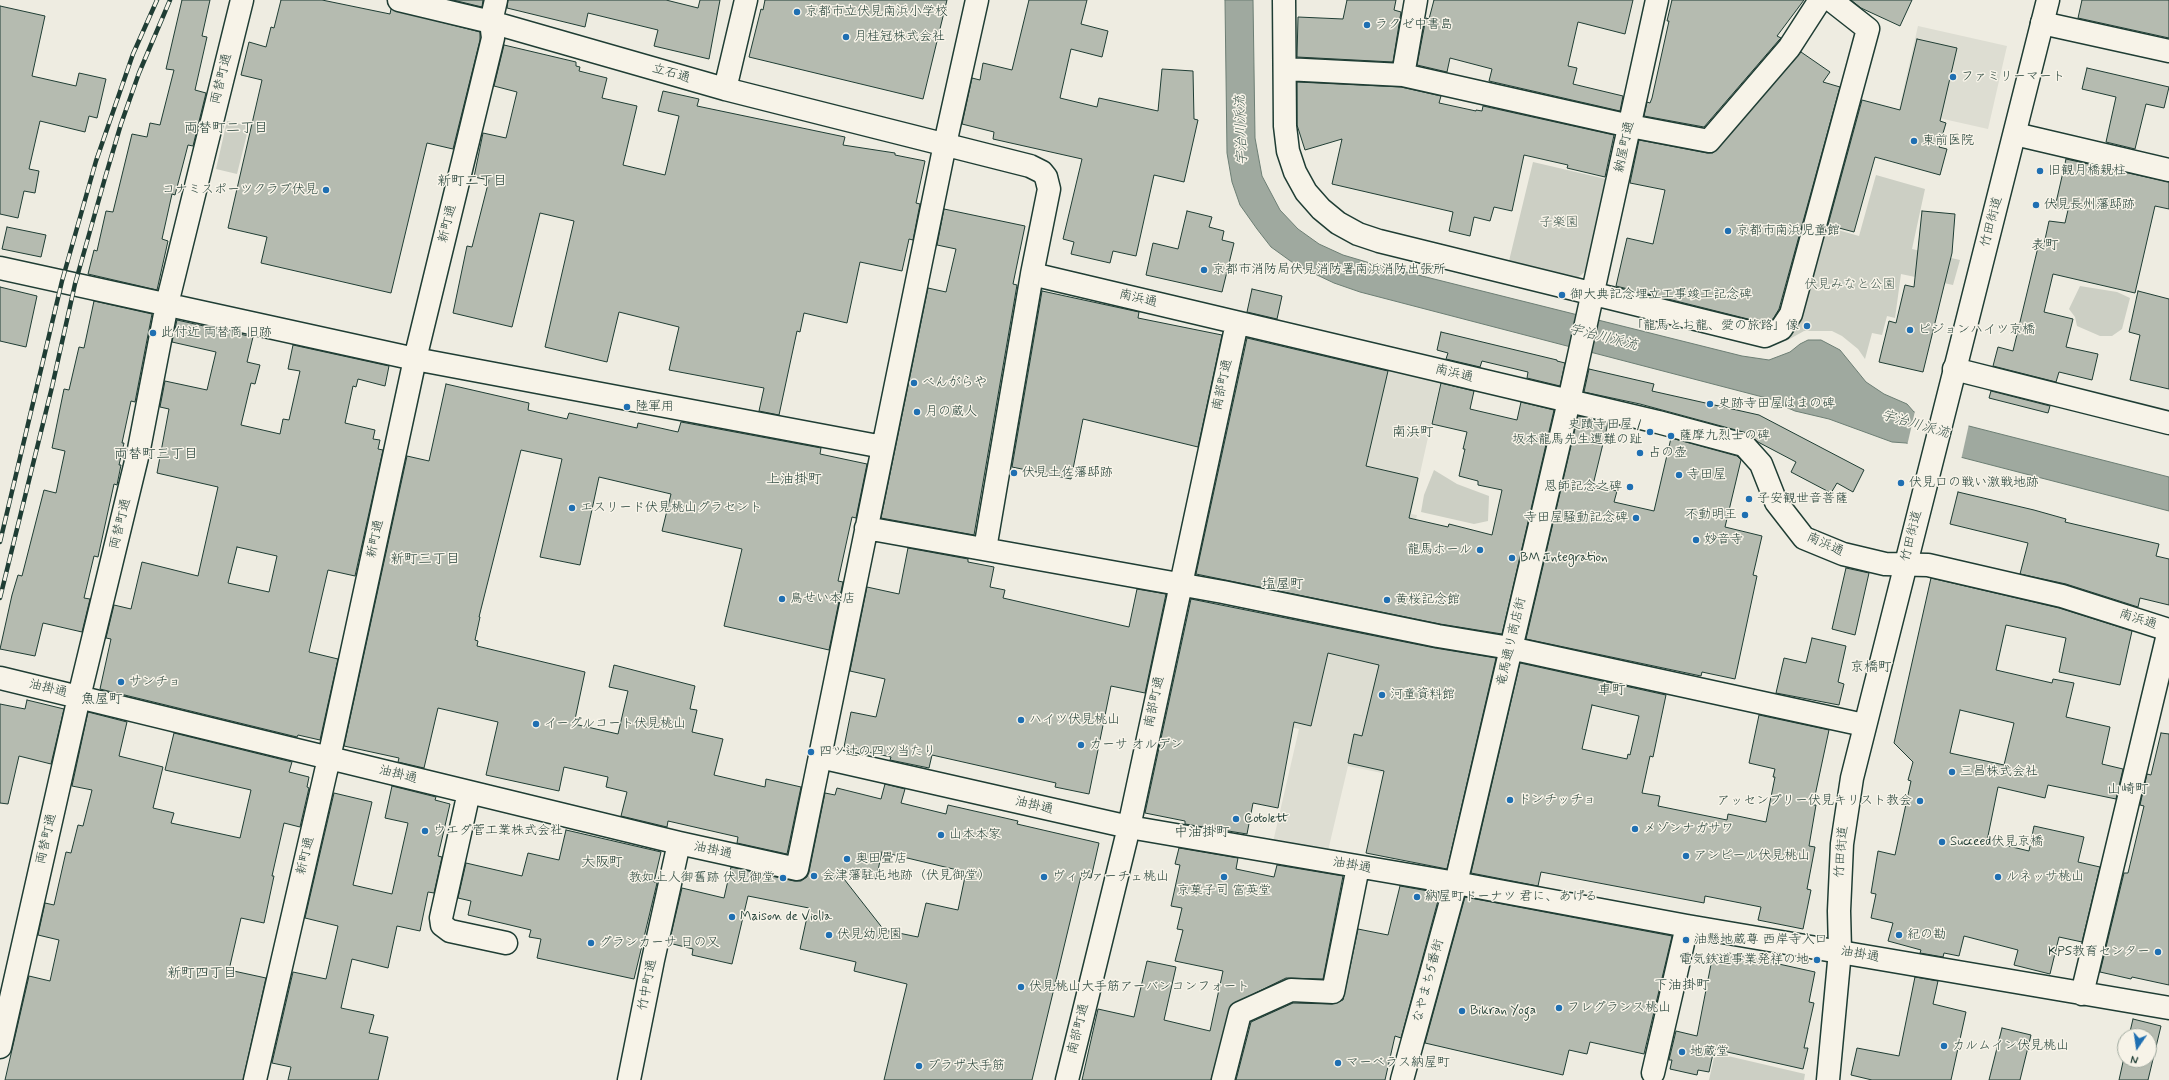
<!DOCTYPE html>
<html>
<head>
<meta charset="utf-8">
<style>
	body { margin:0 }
	#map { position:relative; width:2169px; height:1080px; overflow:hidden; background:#eeece1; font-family:Mynerve,sans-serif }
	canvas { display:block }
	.north { position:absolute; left:2117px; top:1028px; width:40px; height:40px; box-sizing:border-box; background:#f7f3e8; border:1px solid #a1aaa0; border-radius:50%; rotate:193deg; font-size:11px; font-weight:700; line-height:16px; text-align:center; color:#1f3d34 }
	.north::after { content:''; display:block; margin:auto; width:14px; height:18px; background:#1f6fb2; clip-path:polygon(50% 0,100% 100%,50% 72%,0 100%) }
</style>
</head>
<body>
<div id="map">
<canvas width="2169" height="1080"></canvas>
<div class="north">N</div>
</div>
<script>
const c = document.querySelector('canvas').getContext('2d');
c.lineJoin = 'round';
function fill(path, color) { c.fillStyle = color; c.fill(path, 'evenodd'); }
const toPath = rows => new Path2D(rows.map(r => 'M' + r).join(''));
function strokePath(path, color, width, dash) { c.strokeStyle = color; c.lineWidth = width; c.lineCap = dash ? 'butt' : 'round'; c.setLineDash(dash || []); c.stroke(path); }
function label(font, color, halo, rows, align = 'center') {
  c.font = font + ' Mynerve,"Klee One",sans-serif'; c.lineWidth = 3; c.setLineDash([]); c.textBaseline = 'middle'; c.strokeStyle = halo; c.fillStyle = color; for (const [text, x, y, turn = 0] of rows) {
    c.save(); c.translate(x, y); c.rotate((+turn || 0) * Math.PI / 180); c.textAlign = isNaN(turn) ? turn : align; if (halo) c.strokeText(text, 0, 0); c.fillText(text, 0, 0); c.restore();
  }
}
fill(toPath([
	[1918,26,2007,46,1988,129,1899,109],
	[1301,348,1441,379,1411,514,1417,515,1410,543,1415,545,1398,622,1272,593,1296,485,1272,480],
	[1275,610,1412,642,1382,773,1348,766,1327,855,1273,842,1299,729,1250,717]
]), '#ddddd2');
fill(toPath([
	[227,121,249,126,237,174,216,169],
	[1533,162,1610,180,1588,269,1574,281,1508,265],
	[1876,175,1925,189,1912,249,1960,260,1953,285,1901,274,1895,318,1887,316,1882,335,1872,333,1865,359,1858,349,1842,336,1832,331,1804,331,1786,341,1817,224,1859,236],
	[2080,286,2117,292,2130,298,2122,329,2112,336,2100,336,2077,326,2075,317,2069,309],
	[1434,470,1457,484,1489,496,1488,521,1474,524,1421,512,1424,495],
	[1715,1053,1805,1074,1804,1080,1709,1080]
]), '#cccfc4');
const water = toPath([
	[1225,0,1253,0,1255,138,1262,176,1280,210,1298,229,1319,244,1343,255,1370,263,1742,356,1769,360,1790,352,1800,344,1808,340,1821,340,1840,350,1866,382,1884,394,1907,404,1914,412,2169,477,2169,511,1906,443,1892,442,1829,419,1795,411,1781,405,1778,401,1360,292,1334,283,1296,265,1271,247,1257,229,1240,205,1232,182,1227,153,1225,0]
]);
fill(water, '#9fa99f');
strokePath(water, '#6c7e74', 1);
fill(toPath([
	[1915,411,1969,424,1961,460,1907,446]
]), '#eeece1');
const building = toPath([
	[182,0,210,0,202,36,207,37,195,90,206,93,193,146,188,145,175,195,172,194,162,239,168,241,157,290,88,274,94,250,97,251,106,211,113,212,132,134,147,137,150,123,160,125,174,70,166,69,182,0],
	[281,0,322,0,390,14,391,9,480,32,480,40,453,149,427,143,391,293,261,263,267,237,228,228,262,80,241,75,249,42,266,47,271,27,274,28,281,0],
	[453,0,483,0,482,7,453,0],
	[508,0,666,0,698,8,700,0,720,0,709,59,654,46,658,30,588,13,585,27,507,8,508,0],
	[765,0,947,0,923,99,749,57,761,9,763,10,765,0],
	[1029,0,1087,0,1081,24,1108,31,1102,57,1071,49,1060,98,1097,107,1099,98,1158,111,1162,69,1193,71,1194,119,1198,120,1184,182,1154,175,1136,256,1113,251,1110,263,1071,254,1074,242,1063,239,1082,159,993,139,994,132,962,124,972,78,980,80,983,63,1012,70,1029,0],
	[1347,0,1396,0,1394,10,1401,12,1393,62,1297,57,1298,17,1343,19,1347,0],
	[1434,0,1633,0,1625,34,1578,22,1568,66,1577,68,1573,84,1623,96,1620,111,1489,81,1492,69,1450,58,1447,72,1417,65,1426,18,1429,19,1434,0],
	[1672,0,1804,0,1777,36,1781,38,1779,40,1704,127,1644,116,1647,102,1650,103,1652,98,1669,21,1667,21,1672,0],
	[1851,0,1912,0,1900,26,1861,8,1851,0],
	[2082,0,2169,0,2169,38,2078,18,2082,0],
	[0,6,45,16,32,76,76,86,79,73,106,79,97,118,89,116,85,132,40,121,29,169,39,171,35,193,24,191,18,218,0,214,0,6],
	[1917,39,1957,48,1940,121,1946,123,1939,147,1947,149,1940,175,1875,157,1854,232,1828,225,1862,100,1900,110,1917,39],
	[504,45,576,62,576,66,580,67,579,71,607,78,602,98,637,106,623,165,665,175,679,116,658,111,663,91,699,99,697,106,845,137,843,145,895,153,895,155,925,161,916,203,920,204,913,240,909,239,902,271,860,262,847,323,804,313,800,332,797,331,779,415,759,411,764,388,669,370,679,327,619,312,607,362,545,347,574,221,540,213,512,327,453,313,467,246,472,247,489,180,474,177,483,133,506,138,517,92,494,86,504,45],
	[1801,52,1830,72,1823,82,1840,87,1779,309,1773,319,1764,323,1616,286,1627,238,1653,244,1665,190,1630,183,1639,140,1707,153,1713,153,1801,52],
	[2087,68,2169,87,2164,108,2146,104,2135,149,2106,142,2116,97,2082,89,2087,68],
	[1297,82,1401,87,1441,96,1439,103,1476,111,1476,110,1482,111,1483,106,1614,135,1605,177,1567,168,1568,165,1524,155,1512,211,1494,207,1490,221,1474,217,1470,236,1449,231,1453,212,1332,184,1342,139,1305,150,1297,125,1297,82],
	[2066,159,2169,182,2169,209,2155,206,2135,293,2053,274,2044,312,2073,319,2066,347,2098,354,2092,380,2059,372,2056,382,1993,366,1998,347,2013,351,2039,243,2044,244,2049,221,2065,223,2068,210,2055,207,2066,159],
	[944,209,1025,226,1013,284,1017,285,974,535,881,518,928,288,946,292,956,249,937,245,944,209],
	[1187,211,1212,217,1209,227,1224,231,1222,240,1234,243,1222,292,1146,275,1153,243,1178,249,1187,211],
	[1922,211,1955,214,1952,253,1923,372,1879,362,1889,321,1896,323,1905,285,1914,287,1922,211],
	[7,227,46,235,41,257,2,249,7,227],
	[0,287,37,296,26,347,0,341,0,287],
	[1252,289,1282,296,1277,319,1247,312,1252,289],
	[1042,291,1139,312,1138,318,1222,335,1198,447,1083,419,1071,479,1012,467,1042,291],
	[2138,291,2169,299,2169,389,2130,380,2140,335,2129,332,2138,291],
	[94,301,152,314,135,402,131,401,122,443,124,443,119,465,121,465,117,485,114,484,98,557,94,556,84,598,90,599,82,632,43,623,35,656,0,649,12,595,18,575,22,576,44,490,56,493,65,451,52,448,64,389,69,390,79,347,84,348,94,301],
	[177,320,253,337,247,362,260,365,255,384,251,383,241,425,280,434,283,419,289,420,300,371,288,369,293,345,389,366,385,386,358,379,356,387,353,386,345,423,375,430,373,439,380,440,378,449,383,450,355,576,328,570,309,652,338,659,320,740,298,735,297,737,100,689,111,639,106,638,114,605,131,609,142,562,198,576,218,487,157,473,169,409,160,407,165,381,207,390,216,352,172,342,177,320],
	[237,547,277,556,269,592,228,583,237,547],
	[1441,332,1557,360,1557,361,1565,363,1560,386,1527,378,1528,372,1482,361,1480,367,1446,359,1448,353,1437,350,1441,332],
	[1247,338,1388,371,1366,466,1418,478,1409,518,1448,527,1449,524,1492,535,1502,490,1478,485,1478,481,1459,476,1465,449,1463,449,1467,432,1432,424,1441,383,1474,391,1470,409,1517,420,1521,402,1554,410,1502,634,1440,624,1196,574,1247,338],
	[1589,369,1654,384,1652,391,1759,415,1864,470,1853,492,1837,483,1831,493,1791,472,1796,462,1758,442,1747,433,1640,404,1584,392,1589,369],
	[446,384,529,403,528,410,567,419,569,413,637,428,638,423,678,432,681,422,821,448,820,454,867,464,856,518,852,517,838,581,843,582,829,650,724,626,742,549,662,531,671,494,599,477,580,565,540,557,562,459,521,450,479,617,480,617,475,640,478,641,477,646,585,672,574,724,618,734,628,691,609,687,614,665,695,686,690,709,697,710,692,732,723,739,714,775,765,787,766,779,801,787,787,854,737,843,738,837,668,821,667,827,621,816,627,792,606,787,608,777,564,767,559,791,486,775,498,722,438,708,424,768,398,762,399,758,344,746,407,456,429,461,446,384],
	[1991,391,2050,406,2048,413,1989,398,1991,391],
	[1578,416,1608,423,1593,485,1617,491,1614,502,1654,511,1671,438,1737,456,1741,460,1725,527,1762,536,1753,575,1757,576,1735,679,1702,672,1701,676,1526,639,1578,416],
	[1958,492,2034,510,2066,519,2065,522,2159,544,2156,556,2169,559,2169,605,2140,598,2138,607,2066,584,2020,574,2028,543,1950,524,1958,492],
	[908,548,968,559,968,562,994,567,990,587,1005,590,1003,598,1129,627,1137,589,1166,594,1145,693,1111,686,1089,794,1055,787,1056,783,932,755,929,768,890,760,891,757,844,747,851,712,876,717,885,679,850,671,867,587,899,594,908,548],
	[1846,568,1869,573,1855,635,1832,629,1846,568],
	[1931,578,2059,608,2132,631,2120,685,2059,672,2066,638,2006,625,1996,670,2052,683,2053,679,2074,683,2066,717,2110,727,2102,764,2123,769,2116,799,2048,785,2045,798,1998,787,1987,841,2029,851,2034,826,2084,837,2078,862,2100,867,2082,942,2059,937,2050,974,2014,965,2018,950,1964,936,1959,956,1944,953,1943,957,1920,953,1921,950,1888,941,1893,923,1871,918,1876,894,1871,893,1878,851,1895,855,1911,781,1908,780,1913,762,1894,743,1931,578],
	[1960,710,2014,723,2004,765,1950,753,1960,710],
	[1191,599,1435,648,1496,658,1447,869,1366,853,1384,771,1348,763,1354,734,1362,736,1379,665,1328,653,1311,726,1294,722,1278,808,1253,803,1247,834,1185,824,1185,821,1145,813,1191,599],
	[1812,638,1846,646,1838,682,1844,684,1839,705,1776,693,1784,658,1806,663,1812,638],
	[1520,663,1666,695,1653,757,1650,756,1642,793,1660,796,1658,806,1727,820,1728,814,1766,822,1775,777,1773,777,1775,769,1749,763,1759,715,1829,730,1813,805,1816,805,1809,846,1815,847,1807,889,1811,890,1803,929,1758,920,1761,907,1705,896,1704,903,1541,872,1538,886,1471,873,1520,663],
	[1592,705,1639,716,1630,755,1628,754,1627,759,1582,749,1592,705],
	[27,700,64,709,51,764,19,756,8,804,0,803,0,704,25,709,27,700],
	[88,712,127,722,119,756,163,767,153,808,174,813,171,823,240,838,251,790,165,770,174,733,292,762,289,772,309,777,307,787,309,788,300,827,284,823,272,876,274,876,264,923,241,918,229,970,266,978,243,1080,5,1080,29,976,50,981,59,940,38,935,45,903,54,905,66,852,71,853,78,825,83,826,92,790,72,786,88,712],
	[2161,733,2169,734,2169,985,2132,977,2131,979,2100,972,2124,873,2128,873,2144,806,2140,805,2147,774,2151,775,2161,733],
	[885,784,905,789,901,803,946,814,948,805,1018,821,1017,824,1099,843,1091,878,1081,876,1032,1080,884,1080,907,984,854,971,856,962,800,949,809,908,748,896,732,964,692,955,693,949,669,943,682,888,724,898,731,867,794,881,801,881,807,877,809,872,825,793,835,795,837,788,881,799,885,784],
	[882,852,966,872,958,910,926,903,918,937,884,930,837,870,876,879,882,852],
	[392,786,436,797,435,800,450,804,438,856,442,857,434,893,428,892,420,931,397,926,388,968,352,959,341,1008,374,1015,369,1033,388,1037,378,1080,288,1080,291,1067,272,1063,293,972,326,979,338,926,305,918,334,793,372,802,353,885,392,894,408,823,385,818,392,786],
	[566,830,661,852,654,882,657,883,634,979,537,958,541,939,529,937,531,930,468,915,471,901,458,898,466,863,522,876,528,853,559,860,566,830],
	[1179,848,1238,858,1236,869,1274,877,1277,865,1343,876,1323,979,1286,978,1231,1005,1211,1080,1082,1080,1098,1009,1134,1017,1147,961,1176,967,1164,1020,1210,1031,1223,971,1175,961,1183,930,1177,929,1182,908,1171,906,1180,865,1175,864,1179,848],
	[1400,886,1440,893,1401,1038,1395,1036,1385,1080,1236,1080,1251,1022,1293,1003,1332,1004,1343,1000,1358,929,1388,935,1400,886],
	[1465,897,1672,936,1644,1054,1590,1042,1587,1054,1569,1050,1563,1075,1425,1043,1465,897],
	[1729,953,1815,972,1809,1002,1814,1003,1804,1048,1808,1048,1803,1069,1714,1049,1709,1072,1698,1070,1697,1075,1670,1069,1672,1060,1669,1060,1676,1031,1697,1036,1713,954,1728,957,1729,953],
	[1915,977,1938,981,1933,1004,1966,1012,1951,1080,1872,1080,1851,1075,1857,1048,1899,1056,1915,977],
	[2133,1019,2161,1026,2148,1080,2119,1080,2125,1053,2125,1060,2149,1060,2149,1036,2129,1036,2133,1019],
	[2002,1028,2031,1035,2020,1080,1989,1080,2002,1028]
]);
fill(building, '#b5bbb0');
strokePath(building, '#1f3d34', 1);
const minor = toPath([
	[399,0,491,22,725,89,1030,166,1042,172,1046,177,1049,189,1032,274,1658,422,1744,445,1761,464,1776,502,1804,538,1843,554,1885,564,1928,565,2062,596,2169,630],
	[1284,0,1285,126,1288,151,1295,172,1306,192,1321,209,1338,223,1358,234,1379,241,1765,336,1781,329,1791,314,1868,29,1831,0],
	[2042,23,2169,51],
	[1285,69,1403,75,1630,126,1709,141,1789,48,1820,0],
	[1403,75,1416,0],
	[725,89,746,0],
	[2015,134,2169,170],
	[0,268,415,359,883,447],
	[1954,369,2169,423],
	[866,528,1223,592,1438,636,1510,648,1864,725],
	[985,549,1032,274],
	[0,678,679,843,797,869,945,144,977,0],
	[820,757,1129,827,1456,883,1687,926,2169,1008],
	[469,792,441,918,442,925,450,931,506,943],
	[2082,994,2169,630],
	[0,1047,79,697,139,449,167,304,242,0],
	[1653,1073,1687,926],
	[255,1080,329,758,415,359,493,38,491,22,496,0],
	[629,1080,653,960,679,843],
	[1067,1080,1129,827,1237,323],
	[1223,1080,1240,1013,1291,990,1333,992,1358,867],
	[1402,1080,1456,883,1569,401,1657,0]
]);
const major = toPath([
	[1828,1080,1840,951,1839,911,1842,844,1852,778,2048,0]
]);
strokePath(minor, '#1f3d34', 25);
strokePath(major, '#1f3d34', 25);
strokePath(minor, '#f7f3e8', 22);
strokePath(major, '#f7f3e8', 22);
const rail = toPath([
	[0,542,62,281,96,161,133,54,157,0],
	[0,598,52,387,75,284,105,178,121,124,139,73,170,0]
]);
strokePath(rail, '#1f3d34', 4.5);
strokePath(rail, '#f7f3e8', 3, [9]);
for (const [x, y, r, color] of [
	[797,12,4,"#1f6fb2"],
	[1367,25,4,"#1f6fb2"],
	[846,37,4,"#1f6fb2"],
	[1953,77,4,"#1f6fb2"],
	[1914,141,4,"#1f6fb2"],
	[2040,171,4,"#1f6fb2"],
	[326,190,4,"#1f6fb2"],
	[2036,205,4,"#1f6fb2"],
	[1728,231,4,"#1f6fb2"],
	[1204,270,4,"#1f6fb2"],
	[1562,295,4,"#1f6fb2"],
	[1807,326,4,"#1f6fb2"],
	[1910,330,4,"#1f6fb2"],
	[153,333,4,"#1f6fb2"],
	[914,383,4,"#1f6fb2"],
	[1710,404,4,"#1f6fb2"],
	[627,407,4,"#1f6fb2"],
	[917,412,4,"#1f6fb2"],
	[1650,432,4,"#1f6fb2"],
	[1671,436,4,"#1f6fb2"],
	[1640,453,4,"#1f6fb2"],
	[1014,473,4,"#1f6fb2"],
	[1679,475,4,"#1f6fb2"],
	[1901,483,4,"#1f6fb2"],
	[1630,487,4,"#1f6fb2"],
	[1749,499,4,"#1f6fb2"],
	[572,508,4,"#1f6fb2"],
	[1745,515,4,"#1f6fb2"],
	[1636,518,4,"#1f6fb2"],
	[1696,540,4,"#1f6fb2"],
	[1480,550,4,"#1f6fb2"],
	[1512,558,4,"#1f6fb2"],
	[782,599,4,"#1f6fb2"],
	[1387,600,4,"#1f6fb2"],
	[121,682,4,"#1f6fb2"],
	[1382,695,4,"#1f6fb2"],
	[1021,720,4,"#1f6fb2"],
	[536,724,4,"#1f6fb2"],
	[1081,745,4,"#1f6fb2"],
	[811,752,4,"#1f6fb2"],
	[1952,772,4,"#1f6fb2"],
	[1510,800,4,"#1f6fb2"],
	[1920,801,4,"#1f6fb2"],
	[1236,819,4,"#1f6fb2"],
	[1635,829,4,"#1f6fb2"],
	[425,831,4,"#1f6fb2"],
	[941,835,4,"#1f6fb2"],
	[1942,842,4,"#1f6fb2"],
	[1686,856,4,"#1f6fb2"],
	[847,859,4,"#1f6fb2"],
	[814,876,4,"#1f6fb2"],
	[1044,877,4,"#1f6fb2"],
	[1224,877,4,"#1f6fb2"],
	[1998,877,4,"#1f6fb2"],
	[783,878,4,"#1f6fb2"],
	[1417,897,4,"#1f6fb2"],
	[732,917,4,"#1f6fb2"],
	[829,935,4,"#1f6fb2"],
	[1899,935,4,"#1f6fb2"],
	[1686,940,4,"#1f6fb2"],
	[591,943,4,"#1f6fb2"],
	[2158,952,4,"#1f6fb2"],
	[1817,960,4,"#1f6fb2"],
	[1021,987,4,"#1f6fb2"],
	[1559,1008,4,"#1f6fb2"],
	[1462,1011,4,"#1f6fb2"],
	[1944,1046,4,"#1f6fb2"],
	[1682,1052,4,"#1f6fb2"],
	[1338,1063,4,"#1f6fb2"],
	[919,1066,4,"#1f6fb2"]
]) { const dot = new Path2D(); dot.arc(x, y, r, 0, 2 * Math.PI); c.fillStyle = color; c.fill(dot); strokePath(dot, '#f7f3e8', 1.5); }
label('13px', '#1f3d34', '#f7f3e8', [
	["京都市立伏見南浜小学校",805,12],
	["ラクゼ中書島",1375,25],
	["月桂冠株式会社",854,37],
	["ファミリーマート",1961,77],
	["東前医院",1922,141],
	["旧観月橋親柱",2048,171],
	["コナミスポーツクラブ伏見",318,190,"right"],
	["伏見長州藩邸跡",2044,205],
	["京都市南浜児童館",1736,231],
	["京都市消防局伏見消防署南浜消防出張所",1212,270],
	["御大典記念埋立工事竣工記念碑",1570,295],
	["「龍馬とお龍、愛の旅路」像",1799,326,"right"],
	["ピジョンハイツ京橋",1918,330],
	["此付近 両替商 旧跡",161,333],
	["べんがらや",922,383],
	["史跡寺田屋はまの碑",1718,404],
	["陸軍用",635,407],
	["月の蔵人",925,412],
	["史蹟寺田屋 /",1642,425,"right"],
	["坂本龍馬先生遭難の趾",1642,440,"right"],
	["薩摩九烈士の碑",1679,436],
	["占の壺",1648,453],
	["伏見土佐藩邸跡",1022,473],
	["寺田屋",1687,475],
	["伏見口の戦い激戦地跡",1909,483],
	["恩師記念之碑",1622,487,"right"],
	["子安観世音菩薩",1757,499],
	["エスリード伏見桃山グラセント",580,508],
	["不動明王",1737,515,"right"],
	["寺田屋騒動記念碑",1628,518,"right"],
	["妙音寺",1704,540],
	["龍馬ホール",1472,550,"right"],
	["BM Integration",1520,558],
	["鳥せい本店",790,599],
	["黄桜記念館",1395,600],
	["サンチョ",129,682],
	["河童資料館",1390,695],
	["ハイツ伏見桃山",1029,720],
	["イーグルコート伏見桃山",544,724],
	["カーサ オルデン",1089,745],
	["四ツ辻の四ツ当たり",819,752],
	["三昌株式会社",1960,772],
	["ドンチッチョ",1518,800],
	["アッセンブリー伏見キリスト教会",1912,801,"right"],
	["Cotolett",1244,819],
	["メゾンナガサワ",1643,829],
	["ウエダ菅工業株式会社",433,831],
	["山本本家",949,835],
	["Succeed伏見京橋",1950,842],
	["アンピール伏見桃山",1694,856],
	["奥田畳店",855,859],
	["会津藩駐屯地跡（伏見御堂）",822,876],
	["ヴィヴァーチェ桃山",1052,877],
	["ルネッサ桃山",2006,877],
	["教如上人御舊跡 伏見御堂",775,878,"right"],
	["京菓子司 富英堂",1224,891,"center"],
	["納屋町ドーナツ 君に、あげる",1425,897],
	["Maison de Violla",740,917],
	["伏見幼児園",837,935],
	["紀の勘",1907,935],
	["油懸地蔵尊 西岸寺入口",1694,940],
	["グランカーサ 日の又",599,943],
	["KPS教育センター",2150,952,"right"],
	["電気鉄道事業発祥の地",1809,960,"right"],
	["伏見桃山大手筋アーバンコンフォート",1029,987],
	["フレグランス桃山",1567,1008],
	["Bikran Yoga",1470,1011],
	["カルムイン伏見桃山",1952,1046],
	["地蔵堂",1690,1052],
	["マーベラス納屋町",1346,1063],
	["プラザ大手筋",927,1066]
], 'left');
label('13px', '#1f3d34', '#f7f3e8', [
	["立石通",671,74,16],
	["両替町通",222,79,-76],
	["納屋町通",1625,147,-78],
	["竹田街道",1992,222,-75],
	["新町通",448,224,-76],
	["南浜通",1138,299,13],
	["南浜通",1454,374,13],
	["南部町通",1223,385,-78],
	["両替町通",121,524,-76],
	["竹田街道",1912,536,-76],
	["新町通",376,539,-78],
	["南浜通",1825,545,24],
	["南浜通",2138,620,18],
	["竜馬通り商店街",1512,642,-77],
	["油掛通",48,689,14],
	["南部町通",1155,702,-78],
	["油掛通",398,775,14],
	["油掛通",1034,806,13],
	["両替町通",47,839,-77],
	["油掛通",713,851,12],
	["竹田街道",1842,852,-85],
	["新町通",306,856,-77],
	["油掛通",1352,866,10],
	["油掛通",1860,955,10],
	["なやまち5番街",1429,981,-75],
	["竹中町通",648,985,-79],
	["南部町通",1079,1029,-76]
]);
label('13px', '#425a51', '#f7f3e8', [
	["子楽園",1559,223],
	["伏見みなと公園",1850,285]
]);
label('14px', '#1f3d34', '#f7f3e8', [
	["両替町二丁目",226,129],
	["新町二丁目",472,182],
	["表町",2045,246],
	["南浜町",1413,433],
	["両替町三丁目",156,455],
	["上油掛町",794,480],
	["新町三丁目",425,560],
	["塩屋町",1283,585],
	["京橋町",1871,668],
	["車町",1612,691],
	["魚屋町",102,700],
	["山崎町",2128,790],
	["中油掛町",1202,833],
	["大阪町",602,863],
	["新町四丁目",202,974],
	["下油掛町",1682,986]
]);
label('italic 14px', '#3f584f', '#f7f3e8', [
	["宇治川派流",1242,130,-92],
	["宇治川派流",1603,338,14],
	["宇治川派流",1915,425,16]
]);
</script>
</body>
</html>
